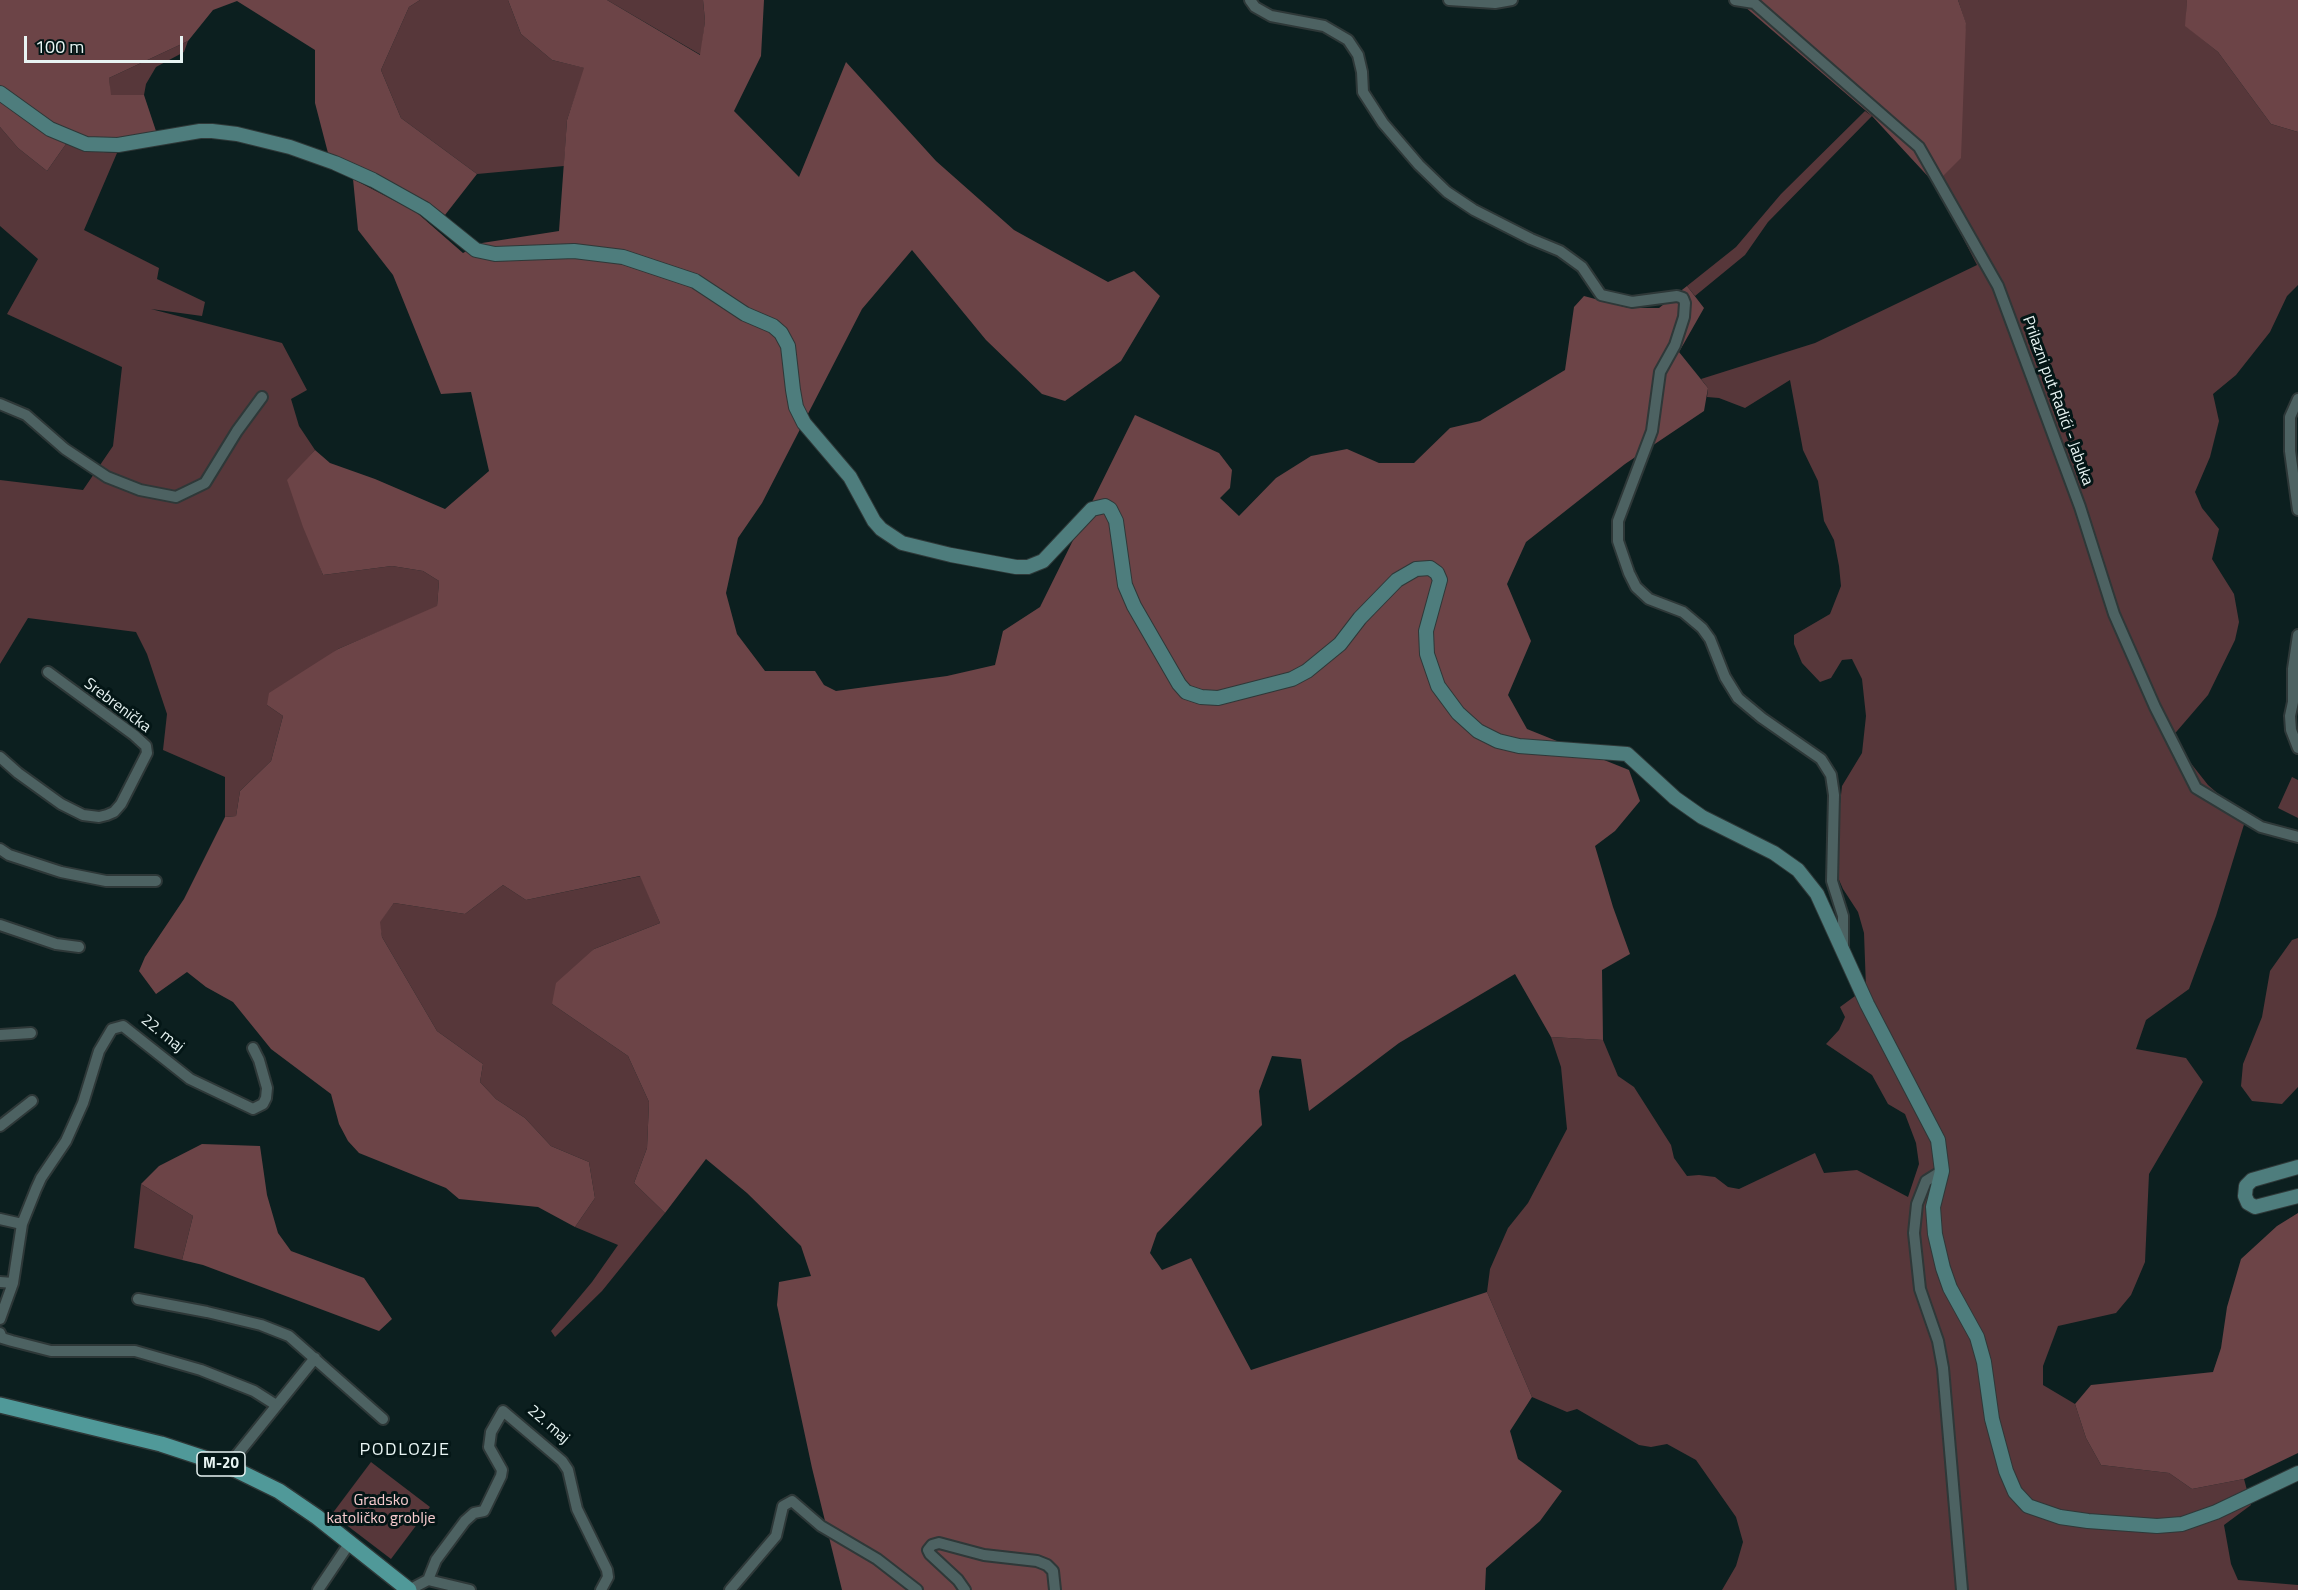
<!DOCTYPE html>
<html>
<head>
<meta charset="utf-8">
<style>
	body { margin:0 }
	#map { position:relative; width:2298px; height:1590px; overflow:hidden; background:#0c1f1f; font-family:"Titillium Web",sans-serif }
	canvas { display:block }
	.scale { position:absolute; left:24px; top:36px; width:159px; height:27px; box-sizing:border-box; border:3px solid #e8f4f3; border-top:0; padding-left:8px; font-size:18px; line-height:21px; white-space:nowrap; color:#e8f4f3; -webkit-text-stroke:4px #041616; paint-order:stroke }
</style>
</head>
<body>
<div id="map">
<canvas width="2298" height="1590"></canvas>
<div class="scale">100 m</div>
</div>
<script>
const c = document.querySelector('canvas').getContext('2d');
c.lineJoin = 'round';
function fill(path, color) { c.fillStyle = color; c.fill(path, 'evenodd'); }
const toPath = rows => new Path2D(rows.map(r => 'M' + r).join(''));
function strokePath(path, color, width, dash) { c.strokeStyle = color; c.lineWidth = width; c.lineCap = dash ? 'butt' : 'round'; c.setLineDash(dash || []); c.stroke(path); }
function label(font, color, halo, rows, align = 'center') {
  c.font = font + ' "Titillium Web",sans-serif'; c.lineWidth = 6; c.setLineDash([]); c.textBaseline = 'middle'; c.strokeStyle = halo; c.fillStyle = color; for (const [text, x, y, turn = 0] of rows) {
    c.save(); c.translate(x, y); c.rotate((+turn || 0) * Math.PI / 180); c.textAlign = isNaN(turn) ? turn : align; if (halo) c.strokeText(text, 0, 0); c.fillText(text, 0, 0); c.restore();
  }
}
fill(toPath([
	[420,0,508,0,521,34,552,60,585,68,567,120,564,166,477,174,401,118,381,70,409,7],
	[607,0,703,0,705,21,701,55],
	[1958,0,2187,0,2186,26,2218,52,2271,124,2298,132,2298,285,2287,296,2270,332,2236,375,2213,394,2219,421,2210,457,2195,492,2202,508,2219,529,2212,559,2234,594,2239,622,2235,640,2208,695,2171,738,2208,785,2246,818,2216,916,2189,989,2146,1020,2136,1049,2186,1058,2203,1082,2149,1174,2145,1262,2131,1295,2116,1313,2058,1326,2043,1366,2043,1385,2075,1404,2086,1438,2101,1465,2169,1473,2192,1489,2244,1479,2251,1505,2224,1525,2231,1564,2238,1580,2298,1585,2298,1590,1722,1590,1736,1566,1743,1542,1736,1517,1696,1460,1667,1444,1651,1447,1639,1445,1577,1409,1567,1412,1532,1397,1487,1292,1490,1269,1508,1228,1528,1203,1567,1129,1561,1067,1551,1037,1603,1040,1618,1076,1634,1087,1671,1145,1674,1158,1687,1176,1699,1175,1715,1177,1728,1187,1739,1189,1815,1153,1824,1173,1857,1170,1908,1197,1919,1164,1916,1143,1905,1114,1888,1104,1872,1075,1826,1044,1839,1030,1845,1017,1840,1007,1866,988,1864,933,1858,912,1843,889,1836,873,1838,822,1842,786,1862,753,1866,716,1862,679,1852,659,1842,660,1831,678,1820,682,1802,663,1794,644,1794,635,1830,614,1841,586,1839,566,1834,540,1824,521,1818,481,1803,450,1790,380,1745,408,1719,398,1707,397,1708,388,1701,379,1815,343,1977,265,1935,184,1966,24],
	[188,41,184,52,156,67,146,84,144,95,110,95,109,78],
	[1865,111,1872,116,1768,222,1745,255,1695,296,1687,286,1736,247,1781,194],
	[0,127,18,148,47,171,66,144,91,151,117,153,84,230,159,268,157,279,205,302,202,316,151,309,282,343,307,390,291,399,299,426,315,450,288,481,323,575,392,566,423,571,439,581,437,607,338,649,267,705,283,716,271,761,240,791,236,816,225,817,225,777,163,750,167,714,147,654,136,632,28,618,0,664,0,480,83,490,113,446,122,367,7,314,38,259,0,226],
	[2292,777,2298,780,2298,818,2278,808],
	[641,876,660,923,594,949,552,1004,628,1056,649,1102,647,1148,634,1183,665,1213,602,1291,555,1337,551,1331,592,1282,618,1245,575,1227,595,1198,589,1162,551,1146,525,1118,496,1099,480,1082,483,1064,437,1031,382,937,379,922,394,903,465,914,503,885,526,900],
	[2298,938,2298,1087,2282,1104,2252,1101,2241,1086,2243,1064,2262,1017,2270,971,2292,940],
	[141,1184,193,1216,182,1260,134,1248],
	[371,1462,430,1507,391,1559,332,1514]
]), '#57373a');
fill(toPath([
	[0,0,420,0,409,7,381,70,401,118,477,174,445,215,428,202,328,153,315,103,315,50,237,1,213,10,188,41,109,78,111,95,144,95,157,134,96,139,73,134,47,171,18,148,0,127],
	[508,0,607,0,700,55,705,21,703,0,764,0,761,56,734,111,799,177,846,62,936,161,1014,230,1108,282,1134,271,1160,296,1121,361,1065,401,1042,394,986,340,912,250,862,309,762,503,738,538,726,593,737,634,765,671,815,671,824,685,836,691,947,676,995,665,1003,631,1040,607,1135,415,1219,453,1232,470,1230,488,1220,498,1239,516,1276,478,1311,456,1347,449,1379,463,1414,463,1450,428,1480,421,1565,370,1574,307,1584,296,1629,308,1659,308,1687,286,1704,308,1679,352,1708,388,1704,411,1625,464,1526,542,1507,584,1531,641,1508,695,1527,729,1629,770,1640,801,1615,831,1595,846,1613,907,1630,954,1602,970,1603,1040,1551,1037,1515,974,1399,1043,1309,1111,1301,1059,1272,1056,1259,1091,1262,1125,1157,1233,1150,1253,1162,1270,1191,1258,1251,1370,1487,1292,1532,1397,1510,1431,1518,1459,1562,1491,1540,1521,1486,1568,1485,1590,842,1590,812,1468,777,1305,779,1282,811,1276,801,1246,747,1193,706,1159,665,1213,634,1183,647,1148,649,1102,628,1056,552,1004,556,983,594,949,660,923,640,876,526,900,503,885,465,914,394,903,380,922,382,937,437,1031,483,1064,480,1082,496,1099,525,1118,551,1146,589,1162,595,1198,575,1227,538,1207,459,1199,446,1188,359,1153,348,1141,339,1124,331,1094,271,1049,233,1002,206,987,187,972,156,994,139,971,145,957,184,899,225,817,236,816,240,791,271,761,283,716,267,705,269,693,338,649,437,606,439,581,423,571,392,566,323,575,303,527,287,480,315,450,330,463,375,479,445,509,489,471,471,392,441,394,393,275,358,230,353,179,416,212,463,253,482,243,559,231,567,120,584,68,552,60,521,34],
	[1737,0,1958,0,1966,23,1961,158,1935,184,1872,116],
	[2187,0,2298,0,2298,132,2271,124,2218,52,2185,26],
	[202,1144,260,1146,267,1195,278,1233,291,1251,364,1278,392,1319,379,1331,203,1265,182,1260,193,1216,141,1184,159,1166],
	[2298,1213,2298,1453,2244,1479,2192,1489,2169,1473,2101,1465,2086,1438,2075,1404,2091,1385,2213,1372,2221,1348,2227,1307,2241,1259,2277,1226]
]), '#6c4447');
const street = toPath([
	[1250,0,1255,7,1271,16,1324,26,1348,40,1358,55,1362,72,1363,92,1383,123,1419,165,1447,192,1474,210,1531,239,1560,251,1582,267,1601,295,1632,302,1677,296,1683,298,1685,303,1684,317,1675,345,1660,372,1652,431,1618,521,1618,541,1629,573,1636,587,1649,599,1683,612,1702,628,1710,639,1725,677,1738,698,1762,718,1821,759,1831,775,1834,795,1832,881,1843,916,1843,950],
	[1449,0,1495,3,1512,0],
	[1735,0,1754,3,1919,147,1998,286,2080,507,2114,614,2155,707,2196,788,2261,827,2298,837],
	[2298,399,2290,417,2290,451,2298,510],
	[0,404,26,415,65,449,107,477,140,490,176,497,205,483,237,431,262,397],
	[2298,635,2293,669,2293,702,2290,716,2291,730,2298,748],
	[0,757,18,773,61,804,83,815,99,817,107,815,114,812,121,804,147,753,146,746,134,735,48,672],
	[0,849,9,855,61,872,106,881,156,881],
	[0,925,56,944,79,947],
	[0,1035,31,1033],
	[0,1126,32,1101],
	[1942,1171,1926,1181,1917,1204,1914,1233,1920,1289,1938,1341,1943,1368,1962,1590],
	[0,1219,22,1224],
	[0,1282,13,1283],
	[138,1299,207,1312,261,1325,289,1336,383,1419],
	[0,1319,13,1283,22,1224,36,1189,41,1178,66,1141,83,1103,99,1051,112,1029,123,1026,190,1079,253,1109,263,1104,266,1098,267,1088,259,1060,253,1048],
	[0,1333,2,1338,12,1341,51,1351,135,1351,201,1370,254,1391,276,1405],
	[228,1466,315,1358],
	[428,1580,436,1560,465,1521,474,1513,484,1511,501,1476,502,1470,489,1447,491,1432,503,1411,562,1461,568,1470,577,1509,607,1570,608,1577,601,1590],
	[318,1590,349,1544],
	[409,1590,428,1580,470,1590],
	[730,1590,776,1536,783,1506,792,1501,821,1526,877,1559,917,1590],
	[965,1590,958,1580,930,1554,928,1550,932,1545,939,1543,984,1555,1037,1561,1047,1565,1053,1571,1055,1590]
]);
const secondary = toPath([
	[0,93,50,129,86,144,118,145,200,131,212,131,237,134,290,147,335,163,373,180,425,209,476,250,495,254,574,251,623,257,695,281,745,314,773,326,781,333,788,346,793,390,796,407,804,423,850,477,874,521,881,529,902,543,951,555,1016,567,1028,567,1043,561,1092,509,1105,506,1110,509,1116,521,1125,585,1134,606,1179,684,1186,692,1201,697,1218,698,1292,679,1307,671,1340,644,1360,618,1397,580,1416,569,1430,568,1437,573,1440,580,1426,631,1427,654,1438,686,1458,713,1478,731,1498,741,1519,746,1627,754,1675,798,1702,817,1774,853,1798,870,1817,894,1867,1004,1938,1140,1942,1171,1933,1207,1935,1234,1943,1268,1950,1288,1977,1337,1984,1362,1992,1419,2006,1471,2015,1492,2028,1506,2060,1517,2088,1521,2157,1526,2182,1524,2216,1512,2298,1473],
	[2298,1167,2252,1180,2246,1186,2245,1196,2248,1203,2255,1207,2298,1196]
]);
const primary = toPath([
	[0,1405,161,1444,228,1466,279,1491,317,1517,409,1590]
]);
strokePath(street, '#2e3838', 14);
strokePath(secondary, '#2e3838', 16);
strokePath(primary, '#2e3838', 18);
strokePath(street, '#4d6262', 10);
strokePath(secondary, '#4e7d7d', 14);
strokePath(primary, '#509999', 15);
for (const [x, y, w] of [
	[221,1464,48]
]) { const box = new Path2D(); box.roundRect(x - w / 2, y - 12, w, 24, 4.5); c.fillStyle = '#041616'; c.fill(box); strokePath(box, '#e8f4f3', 1.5); }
label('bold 15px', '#e8f4f3', null, [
	["M-20",221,1464]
]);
label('16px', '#e8f4f3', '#041616', [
	["Prilazni put Radići - Jabuka",2057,401,70],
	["Srebrenička",117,706,37],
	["22. maj",162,1034,39],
	["22. maj",548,1425,41]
]);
label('16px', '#f8cbce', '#041616', [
	["Gradsko",381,1501],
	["katoličko groblje",381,1519]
]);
c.letterSpacing = '1.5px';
label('18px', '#e8f4f3', '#041616', [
	["PODLOZJE",405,1451]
]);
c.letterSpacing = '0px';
</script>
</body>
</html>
